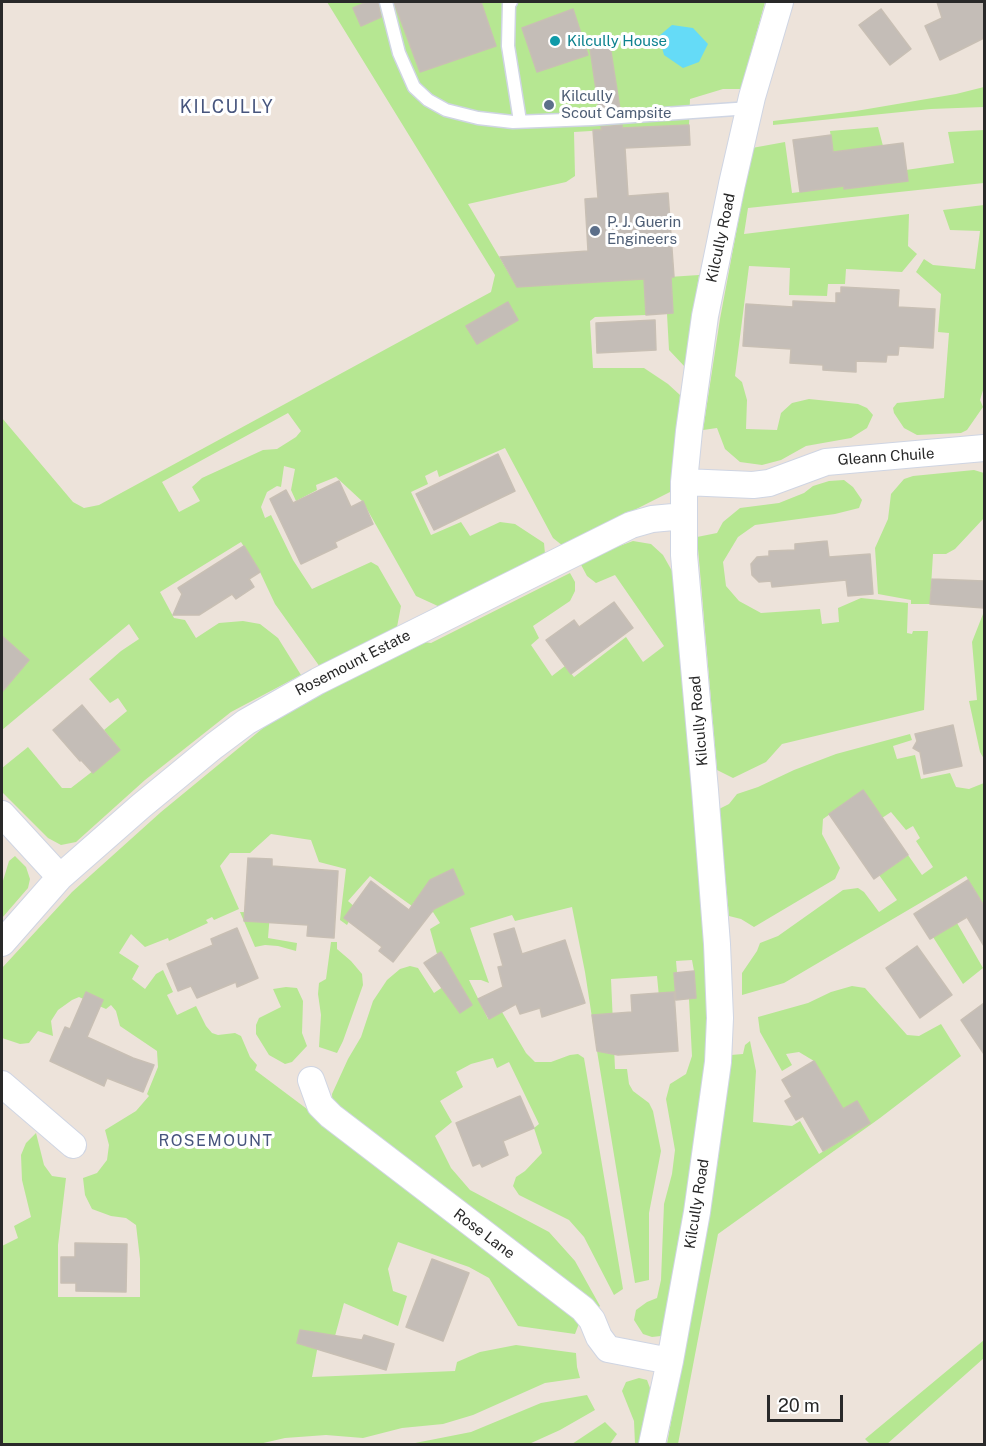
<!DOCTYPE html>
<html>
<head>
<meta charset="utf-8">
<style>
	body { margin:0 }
	#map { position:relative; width:986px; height:1446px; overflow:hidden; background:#ede3da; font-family:"Public Sans",sans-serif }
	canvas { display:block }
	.frame { position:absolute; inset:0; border:3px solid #292929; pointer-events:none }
	.scale { position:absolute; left:767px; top:1395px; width:76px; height:27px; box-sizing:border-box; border:3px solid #292929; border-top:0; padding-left:8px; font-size:18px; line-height:21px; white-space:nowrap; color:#292929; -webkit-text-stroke:4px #fff; paint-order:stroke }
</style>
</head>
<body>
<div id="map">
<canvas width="986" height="1446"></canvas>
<div class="frame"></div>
<div class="scale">20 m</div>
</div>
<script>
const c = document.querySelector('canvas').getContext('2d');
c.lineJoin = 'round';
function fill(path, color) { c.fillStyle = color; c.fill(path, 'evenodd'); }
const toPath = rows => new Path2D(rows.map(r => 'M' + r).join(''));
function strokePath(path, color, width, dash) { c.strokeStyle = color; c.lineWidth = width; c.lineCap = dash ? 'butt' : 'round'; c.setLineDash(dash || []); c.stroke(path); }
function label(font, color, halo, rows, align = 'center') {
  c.font = font + ' "Public Sans",sans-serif'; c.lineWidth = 6; c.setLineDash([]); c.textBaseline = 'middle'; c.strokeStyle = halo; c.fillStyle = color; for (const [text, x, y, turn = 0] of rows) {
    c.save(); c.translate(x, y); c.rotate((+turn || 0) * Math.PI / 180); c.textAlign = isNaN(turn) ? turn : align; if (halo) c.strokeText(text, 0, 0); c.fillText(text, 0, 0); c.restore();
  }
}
fill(toPath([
	[327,2,765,2,741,89,723,89,690,99,689,125,574,132,575,176,566,182,468,204,517,287,699,275,685,367,669,350,667,314,672,313,671,287,646,315,595,317,590,321,593,368,644,368,668,384,680,395,672,491,563,546,553,538,505,448,439,477,437,470,425,476,428,484,411,492,431,535,461,522,470,536,500,522,515,524,544,543,545,554,440,607,416,596,363,502,336,477,316,485,317,490,296,501,291,490,295,469,284,466,281,487,277,486,267,492,261,507,265,518,271,515,293,560,312,589,371,562,378,566,401,606,397,627,320,667,275,604,260,572,241,542,160,592,174,618,185,620,196,638,219,623,243,621,260,624,278,638,301,675,231,712,145,780,76,842,61,845,48,838,2,792,2,768,28,747,62,788,71,788,120,750,104,730,127,711,118,698,110,703,89,679,121,651,139,639,129,624,2,730,2,692,29,660,2,636,2,418,73,502,84,508,99,505,491,292,495,275],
	[288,413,301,431,296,437,277,449,263,450,202,478,192,487,200,501,179,512,162,482],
	[984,87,984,107,931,109,773,125,773,121,856,111,956,94],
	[878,127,883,146,833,152,830,131],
	[984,130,984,183,748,208,744,234,909,214,908,246,917,254,902,272,846,269,845,284,828,284,827,296,789,295,790,268,749,266,735,376,742,382,747,400,746,429,777,430,781,413,792,403,809,399,858,404,867,408,873,415,867,428,851,438,806,446,781,460,762,465,740,462,725,449,717,428,703,430,720,319,752,148,785,142,792,193,844,186,844,189,906,170,954,163,948,132],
	[984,205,984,387,980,400,983,407,967,430,961,433,917,435,904,428,894,413,893,408,897,403,944,398,949,333,938,332,941,294,916,272,924,259,933,265,975,269,980,231,950,230,943,210],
	[974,470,984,473,984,518,955,549,946,554,933,554,930,604,911,604,911,600,878,594,875,548,888,519,891,494,904,479,913,476],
	[844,480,853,487,862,500,859,508,835,514,755,525,738,537,723,562,726,586,739,601,761,613,820,609,822,624,839,622,838,608,861,598,908,603,907,633,912,634,913,631,928,631,924,710,782,744,766,762,733,778,717,770,697,537,717,533,723,522,740,508,779,503,804,493,813,486,829,481],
	[633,541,651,544,663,555,672,571,681,637,711,1014,708,1094,664,1332,661,1336,652,1337,643,1334,634,1320,636,1310,647,1302,657,1298,661,1280,664,1204,672,1174,675,1150,666,1099,670,1084,686,1074,692,1056,689,999,694,971,692,960,676,961,677,972,674,973,676,995,659,997,657,976,611,979,615,1069,627,1069,629,1084,633,1091,649,1103,653,1111,661,1151,649,1213,649,1280,635,1283,597,1051,606,1052,604,1039,595,1037,585,972,572,907,515,921,512,915,470,928,489,983,481,980,469,980,488,1019,502,1012,526,1053,535,1062,551,1062,570,1055,578,1054,584,1058,623,1289,614,1295,584,1237,569,1220,519,1195,513,1186,516,1177,525,1171,542,1153,534,1128,539,1124,509,1062,497,1068,493,1058,471,1064,456,1072,463,1087,440,1101,452,1122,435,1136,451,1168,470,1190,549,1232,575,1261,600,1306,597,1309,333,1112,332,1094,348,1059,361,1037,373,1001,387,980,400,969,410,966,418,968,434,993,456,978,441,952,437,954,430,929,440,923,433,912,430,914,414,902,412,906,370,876,348,901,356,908,347,925,340,920,346,869,319,862,311,840,271,834,250,853,230,853,220,866,239,909,214,920,212,917,206,920,208,923,169,941,168,938,145,947,131,934,119,953,139,966,132,979,145,989,156,974,163,970,173,992,167,995,177,1015,196,1006,206,1026,212,1033,218,1035,235,1033,241,1036,250,1057,257,1065,255,1070,307,1109,326,1120,583,1313,575,1334,518,1326,489,1278,469,1267,398,1242,388,1269,393,1291,407,1296,398,1326,344,1303,335,1336,320,1334,312,1377,455,1371,457,1362,480,1352,516,1345,576,1353,577,1367,580,1378,545,1383,473,1415,443,1424,402,1428,363,1438,326,1435,285,1438,259,1444,2,1444,2,1246,18,1238,14,1226,31,1217,22,1180,21,1155,26,1143,36,1133,44,1165,52,1176,66,1178,58,1245,58,1297,140,1297,140,1259,136,1225,126,1218,111,1216,92,1209,85,1195,83,1178,97,1173,107,1160,109,1145,105,1130,136,1111,149,1096,147,1094,158,1067,157,1051,120,1026,116,1011,111,1005,106,1009,79,997,72,1000,58,1010,51,1021,53,1036,38,1031,29,1043,20,1044,2,1038,2,968,72,892,161,812,268,724,283,714,423,642,431,643,570,573,575,582,575,591,570,601,533,626,539,638,531,645,552,676,565,666,574,677,626,637,643,662,664,646,615,575,596,583,587,576,579,561],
	[983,614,984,614,984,759,980,752,969,701,977,700,972,642],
	[910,734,912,740,893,746,897,759,915,755,921,779,950,773,956,787,969,789,984,783,984,906,966,876,784,983,742,995,742,973,757,951,760,943,778,936,843,890,858,888,864,892,879,912,897,900,879,875,908,855,922,875,933,867,916,841,920,838,913,826,906,830,891,812,882,818,863,791,823,819,822,834,840,868,835,879,754,927,741,919,729,916,719,809,729,804,737,794,758,787,794,770,836,754],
	[15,856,26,867,30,879,28,888,2,918,2,884,9,861],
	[240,912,270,913,268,938,297,943,296,951,278,946,265,945,255,947],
	[957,923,983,968,963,984,933,937],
	[331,942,337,942,337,949,351,961,362,974,363,985,343,1041,337,1053,319,1047,321,1015,318,994,319,983,326,979],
	[852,986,865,988,907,1035,919,1036,941,1024,961,1056,880,1118,718,1234,678,1444,667,1444,717,1167,731,1055,743,1054,745,1045,750,1041,756,1071,753,1122,792,1126,800,1121,819,1154,870,1123,857,1101,843,1109,814,1061,799,1052,786,1054,792,1065,782,1071,760,1032,758,1017,808,1003,831,992],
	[286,987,297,988,303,1001,302,1033,307,1046,292,1062,285,1064,269,1055,256,1034,256,1025,259,1018,281,1007,273,989],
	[984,1340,984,1358,887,1444,870,1444,865,1439],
	[639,1378,647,1380,651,1391,640,1444,635,1444,634,1421,622,1391,626,1382],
	[587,1395,595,1410,560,1430,529,1444,410,1444,471,1432,541,1403],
	[605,1422,617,1434,610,1444,572,1444]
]), '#b6e792');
fill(toPath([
	[672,25,693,28,708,44,699,62,683,68,664,55,659,36]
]), '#65dbf7');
const building = toPath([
	[367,2,378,2,381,17,361,26,353,8,367,2],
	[394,2,481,2,496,46,420,72,394,2],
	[937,2,984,2,984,38,940,60,925,26,942,18,937,2],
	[573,9,588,55,537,72,522,28,573,9],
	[881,9,911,49,890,65,859,25,881,9],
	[609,39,620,109,599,110,589,42,609,39],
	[622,125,622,128,689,125,690,145,625,148,628,196,668,193,674,277,671,277,673,313,646,315,644,279,517,287,500,257,588,251,585,199,598,198,593,130,602,130,601,127,622,125],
	[831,135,833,152,903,143,908,181,844,189,844,186,800,192,793,140,831,135],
	[841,287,899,290,898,307,935,309,933,348,899,346,898,355,887,355,886,362,856,361,856,372,823,370,823,365,790,363,791,349,743,346,746,304,793,307,793,301,836,303,836,293,841,293,841,287],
	[508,302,518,320,477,344,466,326,508,302],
	[655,320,656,350,597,353,596,323,655,320],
	[498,454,515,491,434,530,416,494,498,454],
	[339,481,351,507,363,501,373,524,335,542,337,547,301,564,270,499,286,490,293,503,339,481],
	[827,541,829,557,870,554,873,594,848,596,846,580,772,587,771,581,759,582,752,575,751,564,757,557,769,556,769,551,795,550,795,544,827,541],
	[244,546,260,572,249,579,254,587,236,599,232,594,199,615,173,615,182,594,178,588,244,546],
	[932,579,984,581,984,608,930,604,932,579],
	[614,602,633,628,571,674,546,640,574,620,579,627,614,602],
	[2,636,29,660,2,692,2,636],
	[82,705,120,750,93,773,81,760,80,761,53,730,82,705],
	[953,725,962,766,924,774,920,752,913,748,917,741,915,734,953,725],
	[863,790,908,855,874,879,829,814,863,790],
	[248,858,272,859,272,866,338,871,334,938,307,936,308,925,244,921,248,858],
	[453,869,464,894,434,909,393,962,379,951,382,947,344,918,371,881,409,910,430,880,453,869],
	[968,880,984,906,984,946,967,917,930,939,914,914,968,880],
	[237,928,258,978,237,987,236,982,197,998,191,986,178,991,167,964,213,945,211,939,237,928],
	[514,928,522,954,565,940,585,1003,542,1017,540,1008,520,1014,516,1004,489,1019,478,999,503,987,498,967,503,966,494,934,514,928],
	[917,946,952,995,920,1018,886,968,917,946],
	[441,952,472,1005,460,1013,424,963,441,952],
	[694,971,696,998,676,1000,674,973,694,971],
	[86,992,103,1000,87,1037,133,1058,154,1065,143,1092,107,1078,104,1086,50,1061,65,1027,70,1029,86,992],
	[674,992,678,1051,618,1055,597,1051,592,1015,632,1012,631,995,674,992],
	[984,1003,984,1054,961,1020,984,1003],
	[814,1061,843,1109,857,1101,870,1123,823,1151,803,1116,796,1120,785,1101,792,1097,782,1080,814,1061],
	[520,1096,534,1128,503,1141,508,1155,482,1167,480,1163,473,1166,456,1123,520,1096],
	[75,1243,127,1244,126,1292,76,1291,76,1283,61,1283,61,1257,75,1257,75,1243],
	[432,1259,469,1273,443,1341,406,1327,432,1259],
	[300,1330,362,1340,364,1335,394,1344,386,1370,297,1343,300,1330]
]);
fill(building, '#c4bdb7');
strokePath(building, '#c8bfb4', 1.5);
const lane = toPath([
	[386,2,399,53,414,87,428,100,446,110,478,118,513,122,592,119,750,108],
	[511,2,509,4,508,46,520,121]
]);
const street = toPath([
	[684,482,753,485,769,483,826,462,984,448],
	[2,814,60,877],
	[2,943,60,877,141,806,214,746,246,722,318,681,631,525,652,519,684,516],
	[311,1080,320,1105,331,1116,583,1309,592,1320,599,1337,608,1349,670,1361],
	[2,1084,73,1145],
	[652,1444,670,1361,697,1212,718,1062,720,1018,717,944,705,790,684,555,684,482,689,431,705,316,732,184,752,97,780,2]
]);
strokePath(lane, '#cfd5e3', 15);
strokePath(street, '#cfd5e3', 28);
strokePath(lane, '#fff', 12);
strokePath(street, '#fff', 26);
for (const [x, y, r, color] of [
	[555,41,6,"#0f9aa8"],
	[549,105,6,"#5c6f8a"],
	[595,231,6,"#5c6f8a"]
]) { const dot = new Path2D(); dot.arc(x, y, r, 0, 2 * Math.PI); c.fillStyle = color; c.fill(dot); strokePath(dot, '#fff', 2); }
label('15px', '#0d838f', '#fff', [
	["Kilcully House",567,41]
], 'left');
label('15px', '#4e5e75', '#fff', [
	["Kilcully",561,96],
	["Scout Campsite",561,113],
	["P. J. Guerin",607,222],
	["Engineers",607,239]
], 'left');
label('15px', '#292929', '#fff', [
	["Kilcully Road",721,238,-78],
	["Gleann Chuile",886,457,-4],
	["Rosemount Estate",353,663,-27],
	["Kilcully Road",699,721,-95],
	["Kilcully Road",697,1204,-81],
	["Rose Lane",484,1234,37]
]);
c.letterSpacing = '1.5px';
label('16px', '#47557d', '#fff', [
	["ROSEMOUNT",216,1141]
]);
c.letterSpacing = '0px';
c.letterSpacing = '1.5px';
label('18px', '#47557d', '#fff', [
	["KILCULLY",227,107]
]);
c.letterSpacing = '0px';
</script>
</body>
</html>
